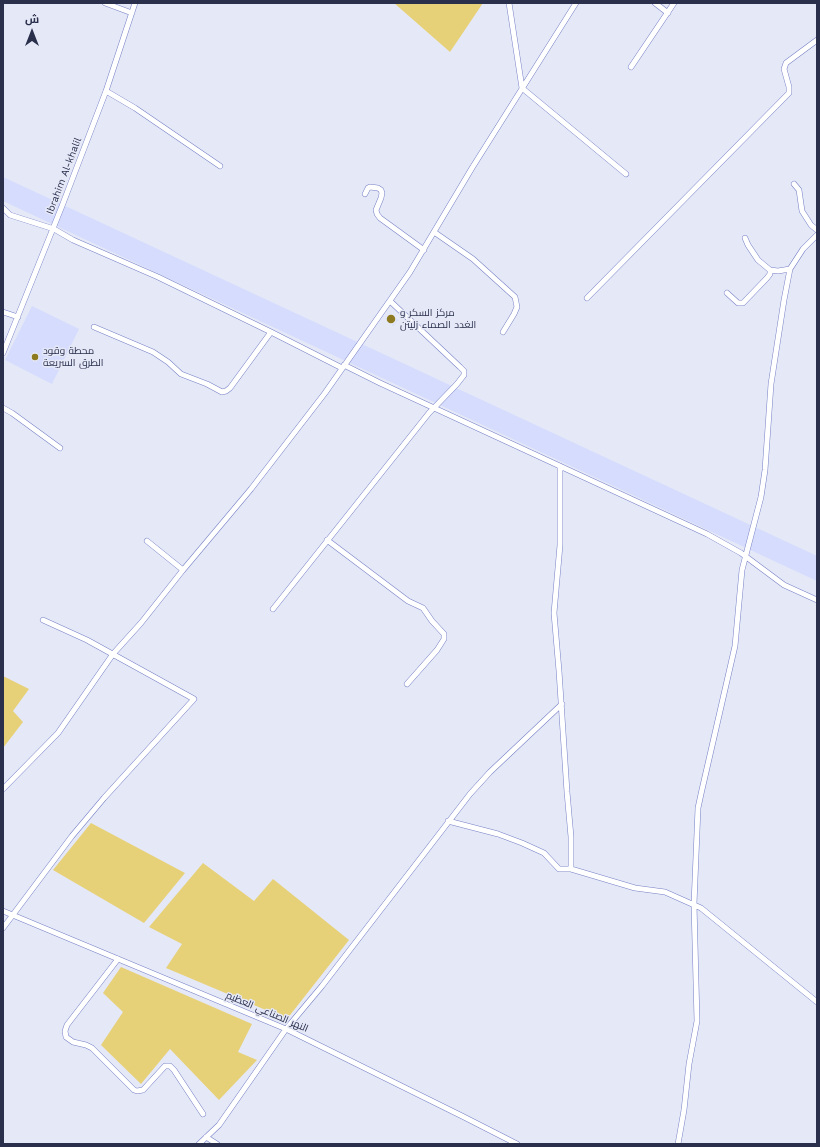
<!DOCTYPE html>
<html>
<head>
<meta charset="utf-8">
<style>
	body { margin:0 }
	#map { position:relative; width:820px; height:1147px; overflow:hidden; background:#e5e8f7; font-family:"Work Sans",Cairo,sans-serif }
	canvas { display:block }
	.frame { position:absolute; inset:0; border:4px solid #2a2f4c; pointer-events:none }
	.north { position:absolute; left:12px; top:12px; width:40px; height:40px; -webkit-text-stroke:3px #e5e8f7; paint-order:stroke; rotate:0deg; font-size:11px; font-weight:700; line-height:16px; text-align:center; color:#2a2f4c }
	.north::after { content:''; display:block; margin:auto; width:14px; height:18px; background:#2a2f4c; clip-path:polygon(50% 0,100% 100%,50% 72%,0 100%) }
</style>
</head>
<body>
<div id="map">
<canvas width="820" height="1147"></canvas>
<div class="frame"></div>
<div class="north">ش</div>
</div>
<script>
const c = document.querySelector('canvas').getContext('2d');
c.lineJoin = 'round';
function fill(path, color) { c.fillStyle = color; c.fill(path, 'evenodd'); }
const toPath = rows => new Path2D(rows.map(r => 'M' + r).join(''));
function strokePath(path, color, width, dash) { c.strokeStyle = color; c.lineWidth = width; c.lineCap = dash ? 'butt' : 'round'; c.setLineDash(dash || []); c.stroke(path); }
function label(font, color, halo, rows, align = 'center') {
  c.font = font + ' "Work Sans",Cairo,sans-serif'; c.lineWidth = 3; c.setLineDash([]); c.textBaseline = 'middle'; c.strokeStyle = halo; c.fillStyle = color; for (const [text, x, y, turn = 0] of rows) {
    c.save(); c.translate(x, y); c.rotate((+turn || 0) * Math.PI / 180); c.textAlign = isNaN(turn) ? turn : align; if (halo) c.strokeText(text, 0, 0); c.fillText(text, 0, 0); c.restore();
  }
}
fill(toPath([
	[3,177,817,556,817,581,3,201],
	[32,306,79,329,52,384,5,360],
	[390,313,398,320,393,326,385,319]
]), '#d5dcfd');
fill(toPath([
	[394,3,483,3,450,52],
	[3,676,29,689,13,711,23,722,3,748],
	[91,823,185,873,144,923,53,870],
	[203,863,254,901,273,879,349,940,287,1019,166,968,182,944,149,927],
	[121,967,252,1024,238,1052,257,1060,219,1100,170,1049,141,1084,101,1045,123,1012,103,993]
]), '#e7d178');
const minor = toPath([
	[105,3,132,13],
	[509,3,522,88,626,174],
	[655,3,668,13],
	[631,67,674,3],
	[106,91,135,108,220,166],
	[794,184,799,190,802,211,811,225,817,230],
	[365,194,368,188,370,187,378,188,381,190,382,193,381,198,376,210,377,214,380,218,424,250],
	[3,208,10,215,54,229,73,240,158,277,271,332,342,368],
	[434,232,473,259,515,297,517,307,514,314,503,332],
	[745,238,748,245,758,260,770,270,778,271,790,269],
	[727,293,738,303,743,303,767,278,770,274,770,270],
	[587,298,789,93,789,87,784,69,786,63,817,40],
	[3,312,18,317],
	[94,327,153,352,168,362,181,374,207,384,222,392,226,391,230,388,271,332],
	[3,353,62,206,106,91,135,3],
	[344,365,380,383,707,534,741,553,784,585,817,600],
	[3,408,12,413,60,448],
	[560,466,560,545,554,613,559,671,567,792,571,837,571,869],
	[327,540,408,601,423,608,432,621,444,634,444,639,437,650,407,684],
	[147,541,183,570],
	[273,609,429,413,457,384,464,375,464,371,460,367,390,301],
	[3,789,58,733,113,654,141,623,183,570,251,489,325,393,410,272,472,168,576,3],
	[448,821,498,834,522,843,544,853,559,869,571,869,635,888,665,892,701,908,817,1002],
	[3,911,286,1029,462,1116,517,1144],
	[3,928,72,836,104,798,194,699,87,640,43,620],
	[118,959,67,1025,65,1031,66,1037,73,1042,86,1045,92,1048,134,1090,137,1091,143,1090,165,1066,170,1066,174,1070,203,1114],
	[206,1137,217,1144],
	[199,1144,219,1125,286,1029,322,986,470,794,490,772,562,704],
	[678,1144,684,1110,689,1064,697,1021,694,904,698,808,701,794,735,646,742,570,761,497,765,470,771,384,784,300,790,269,803,249,817,235]
]);
strokePath(minor, '#7680c6', 6);
strokePath(minor, '#fff', 5);
for (const [x, y, r, color] of [
	[391,319,5,"#8e7a20"],
	[35,357,4,"#8e7a20"]
]) { const dot = new Path2D(); dot.arc(x, y, r, 0, 2 * Math.PI); c.fillStyle = color; c.fill(dot); strokePath(dot, '#e5e8f7', 1.5); }
label('10px', '#2a2f4c', '#e5e8f7', [
	["Ibrahim Al-khalil",64,176,-69],
	["النهر الصناعي العظيم",267,1012,23]
]);
label('10px', '#2a2f4c', '#e5e8f7', [
	["مركز السكر و",400,313],
	["الغدد الصماء زليتن",400,325],
	["محطة وقود",43,351],
	["الطرق السريعة",43,363]
], 'left');
</script>
</body>
</html>
